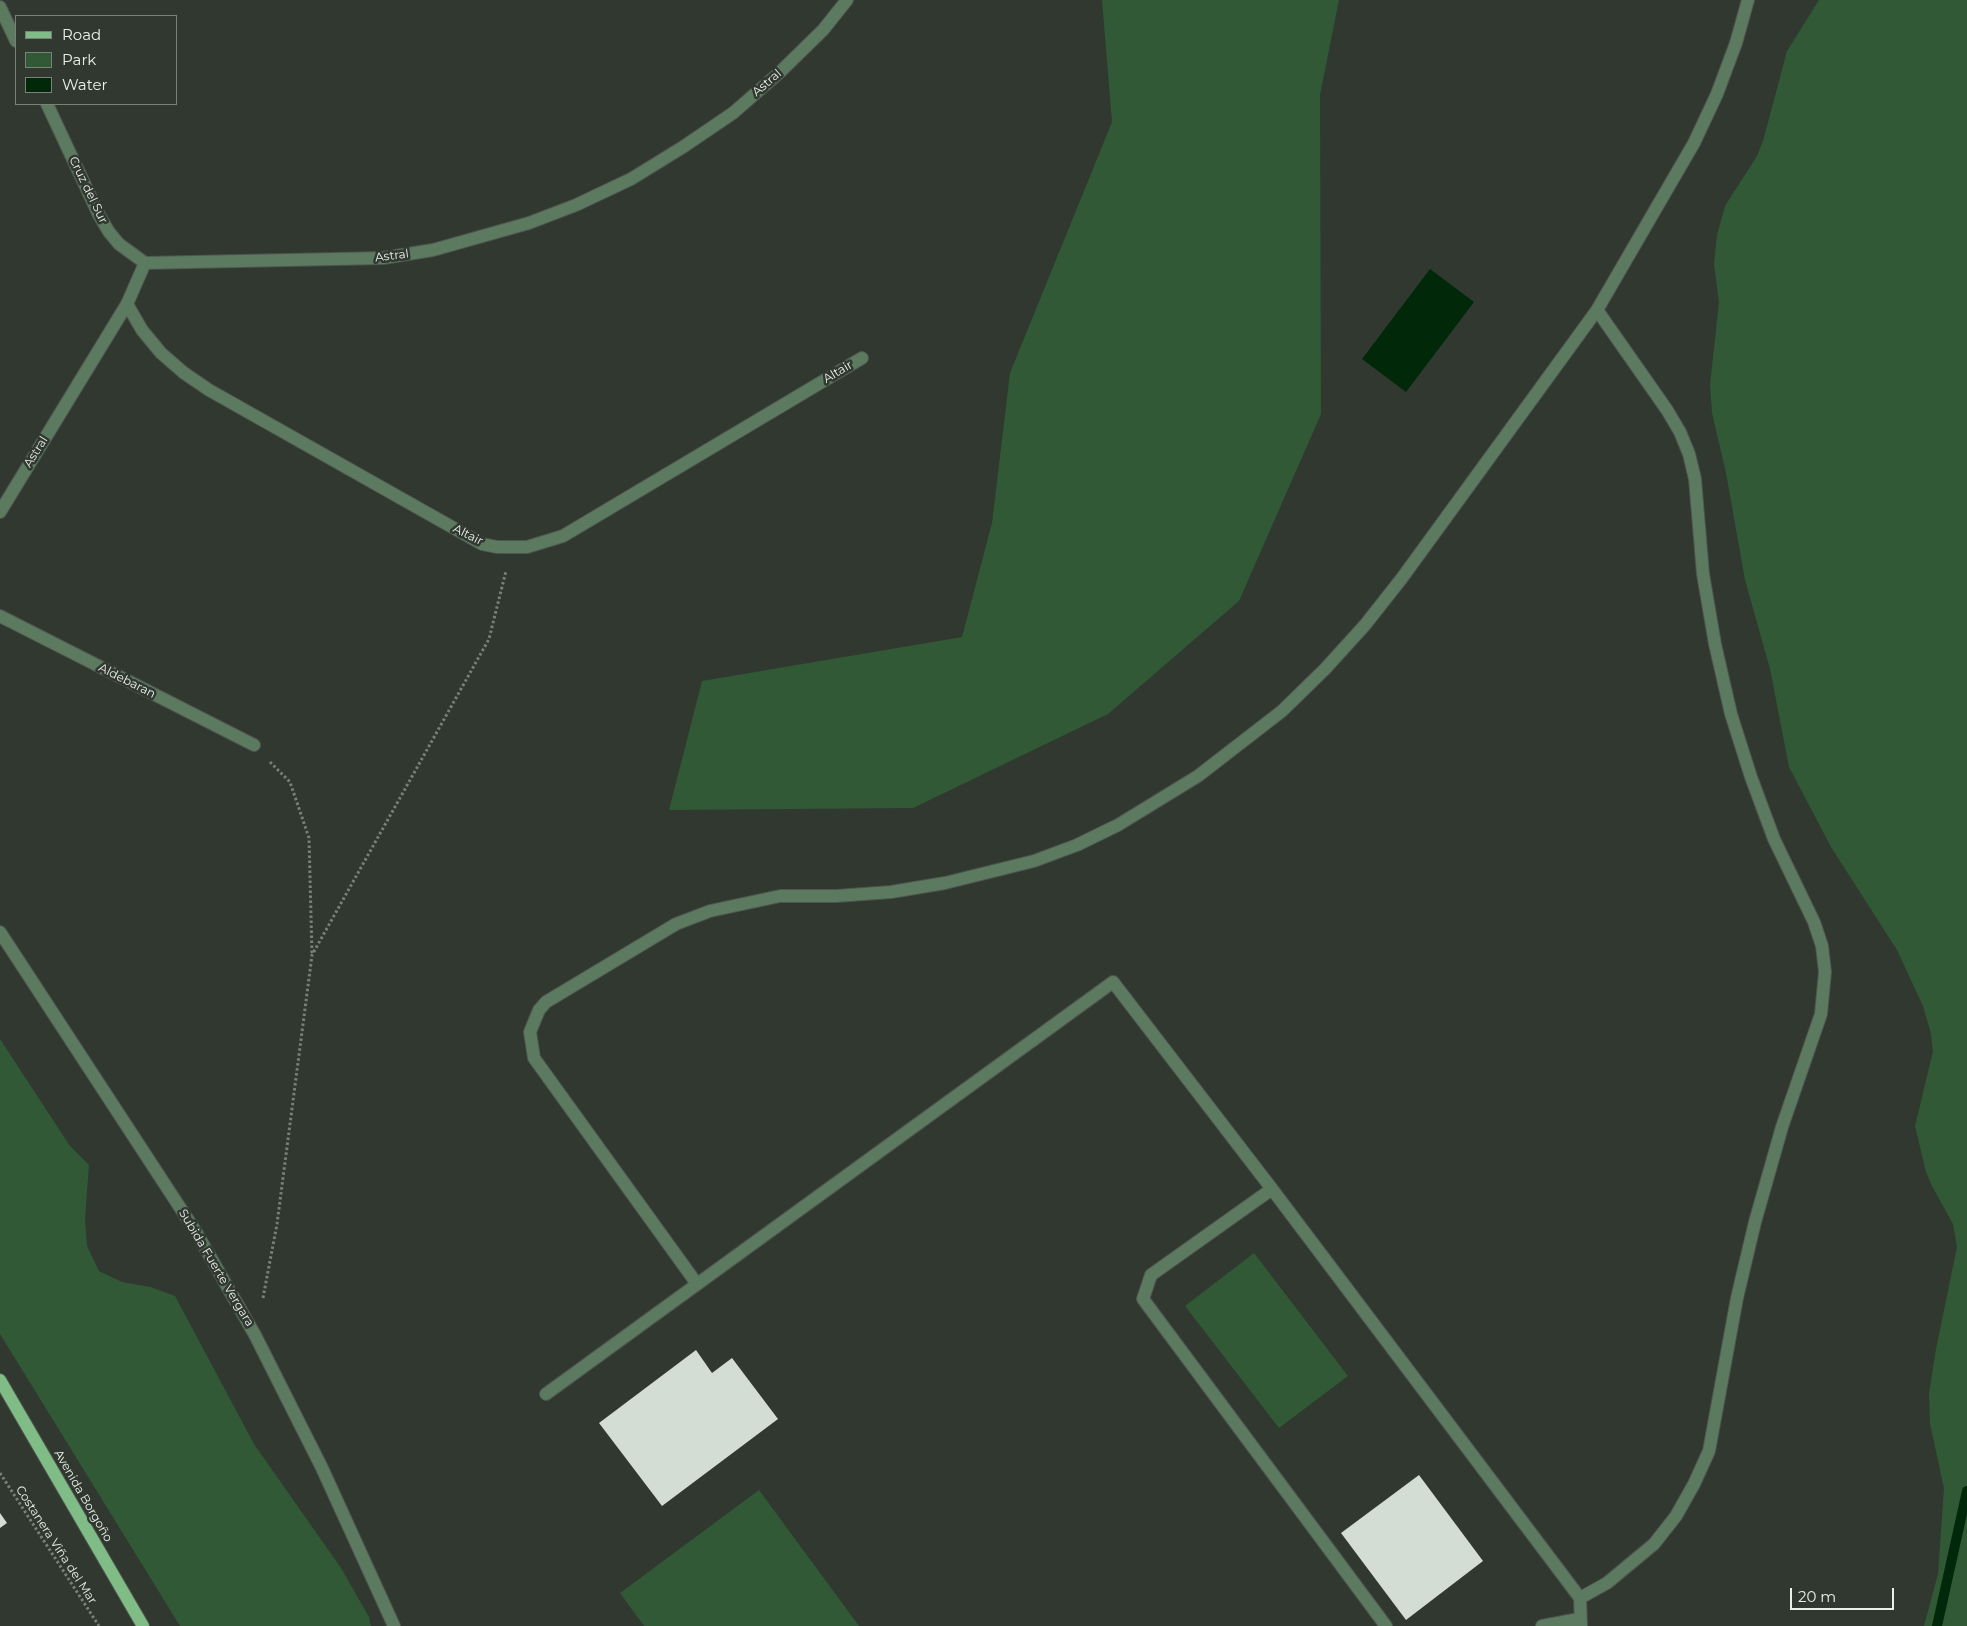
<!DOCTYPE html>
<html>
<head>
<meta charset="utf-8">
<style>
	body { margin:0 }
	#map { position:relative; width:1967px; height:1626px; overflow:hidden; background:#303830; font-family:Montserrat,sans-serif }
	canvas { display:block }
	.legend { position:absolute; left:15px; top:15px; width:162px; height:90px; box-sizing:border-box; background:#303830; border:1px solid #7a817a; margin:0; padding:6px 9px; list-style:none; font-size:15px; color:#eaefea }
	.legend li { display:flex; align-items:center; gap:10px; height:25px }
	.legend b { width:25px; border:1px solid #7a817a }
	.scale { position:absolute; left:1790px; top:1588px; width:104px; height:22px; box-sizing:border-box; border:2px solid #eaefea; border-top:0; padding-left:6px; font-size:15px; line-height:18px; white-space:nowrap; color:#eaefea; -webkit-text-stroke:4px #303830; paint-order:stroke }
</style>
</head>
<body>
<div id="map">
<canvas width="1967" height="1626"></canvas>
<ul class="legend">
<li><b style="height:6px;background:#80bd86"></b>Road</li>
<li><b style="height:14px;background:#315935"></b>Park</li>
<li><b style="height:14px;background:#012909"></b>Water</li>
</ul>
<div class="scale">20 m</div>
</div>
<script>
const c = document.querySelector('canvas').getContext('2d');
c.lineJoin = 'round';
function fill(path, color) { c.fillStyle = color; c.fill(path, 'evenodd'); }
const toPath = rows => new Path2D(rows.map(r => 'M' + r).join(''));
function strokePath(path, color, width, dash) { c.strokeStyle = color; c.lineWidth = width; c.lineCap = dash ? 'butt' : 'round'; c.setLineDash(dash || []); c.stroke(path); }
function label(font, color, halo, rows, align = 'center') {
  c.font = font + ' Montserrat,sans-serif'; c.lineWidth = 5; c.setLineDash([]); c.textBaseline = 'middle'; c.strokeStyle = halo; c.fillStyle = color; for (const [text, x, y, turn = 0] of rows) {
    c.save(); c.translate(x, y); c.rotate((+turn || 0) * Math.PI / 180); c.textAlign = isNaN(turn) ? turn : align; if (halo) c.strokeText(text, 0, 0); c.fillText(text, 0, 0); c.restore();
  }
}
fill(toPath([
	[1102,0,1339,0,1320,95,1321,414,1239,601,1108,714,913,808,669,810,702,681,962,637,992,523,1010,373,1112,122],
	[1819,0,1967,0,1967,1626,1924,1626,1938,1574,1944,1488,1930,1424,1929,1393,1936,1349,1957,1247,1953,1224,1932,1186,1926,1172,1915,1126,1933,1051,1931,1034,1923,1006,1897,950,1831,847,1789,767,1770,669,1745,580,1726,473,1712,413,1710,385,1719,302,1714,264,1717,235,1725,206,1757,156,1763,141,1787,51],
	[0,1039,70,1146,89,1165,85,1219,87,1246,99,1271,122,1282,150,1287,175,1296,254,1444,341,1568,369,1617,371,1626,180,1626,0,1334],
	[1254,1253,1348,1376,1279,1428,1185,1306],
	[759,1490,859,1626,644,1626,620,1593]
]), '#315935');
fill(toPath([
	[1430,269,1474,302,1406,392,1362,359]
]), '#012909');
strokePath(toPath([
	[1937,1626,1967,1491]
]), '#012909', 10);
fill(toPath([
	[696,1350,712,1373,732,1358,778,1419,662,1506,599,1423],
	[1419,1475,1483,1561,1406,1620,1341,1533],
	[0,1513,7,1523,0,1528]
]), '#d3ddd3');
const service = toPath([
	[1272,1189,1151,1275,1143,1299,1386,1626],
	[697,1284,534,1058,530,1032,539,1010,546,1002,676,924,710,911,780,896,836,896,891,892,945,883,1034,861,1077,845,1118,825,1198,776,1282,711,1325,669,1365,625,1402,578,1597,310,1694,143,1717,94,1736,43,1748,0],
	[546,1394,1113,982,1272,1189,1580,1598],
	[1542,1626,1579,1619],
	[1581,1626,1580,1598,1607,1583,1654,1544,1676,1516,1694,1484,1709,1451,1737,1298,1755,1222,1782,1127,1821,1014,1825,972,1822,946,1814,922,1774,839,1751,777,1731,714,1715,644,1703,574,1695,479,1689,454,1680,432,1667,410,1597,310]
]);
const minor = toPath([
	[0,7,16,41],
	[47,104,99,215,109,232,119,244,145,263],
	[145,263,383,258,433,250,529,223,576,205,631,179,683,147,733,113,779,73,823,30,847,0],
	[127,304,142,330,161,353,184,373,209,390,482,544,497,547,527,547,563,536,862,358],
	[0,512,127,304,145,263],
	[0,616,254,745],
	[0,932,196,1232,255,1335,322,1468,394,1626]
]);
const primary = toPath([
	[0,1380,143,1626]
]);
strokePath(service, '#4e554e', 14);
strokePath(minor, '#4e554e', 14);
strokePath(primary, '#4e554e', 14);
strokePath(toPath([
	[270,762,290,782,309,838,312,955],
	[263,1298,277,1224,312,955,489,639,506,571],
	[0,1473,99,1626]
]), '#798079', 3, [2.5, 2.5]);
strokePath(service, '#5c7a5f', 12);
strokePath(minor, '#5c7a5f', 12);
strokePath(primary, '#80bd86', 12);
label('12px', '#eaefea', '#303830', [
	["Astral",767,83,-41],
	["Cruz del Sur",88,190,64],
	["Astral",392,256,-7],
	["Altair",838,372,-31],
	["Astral",36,452,-58],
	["Altair",468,535,27],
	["Aldebaran",127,681,27],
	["Subida Fuerte Vergara",216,1268,59],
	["Avenida Borgoño",83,1496,60],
	["Costanera Viña del Mar",56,1545,57]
]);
</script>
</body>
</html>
